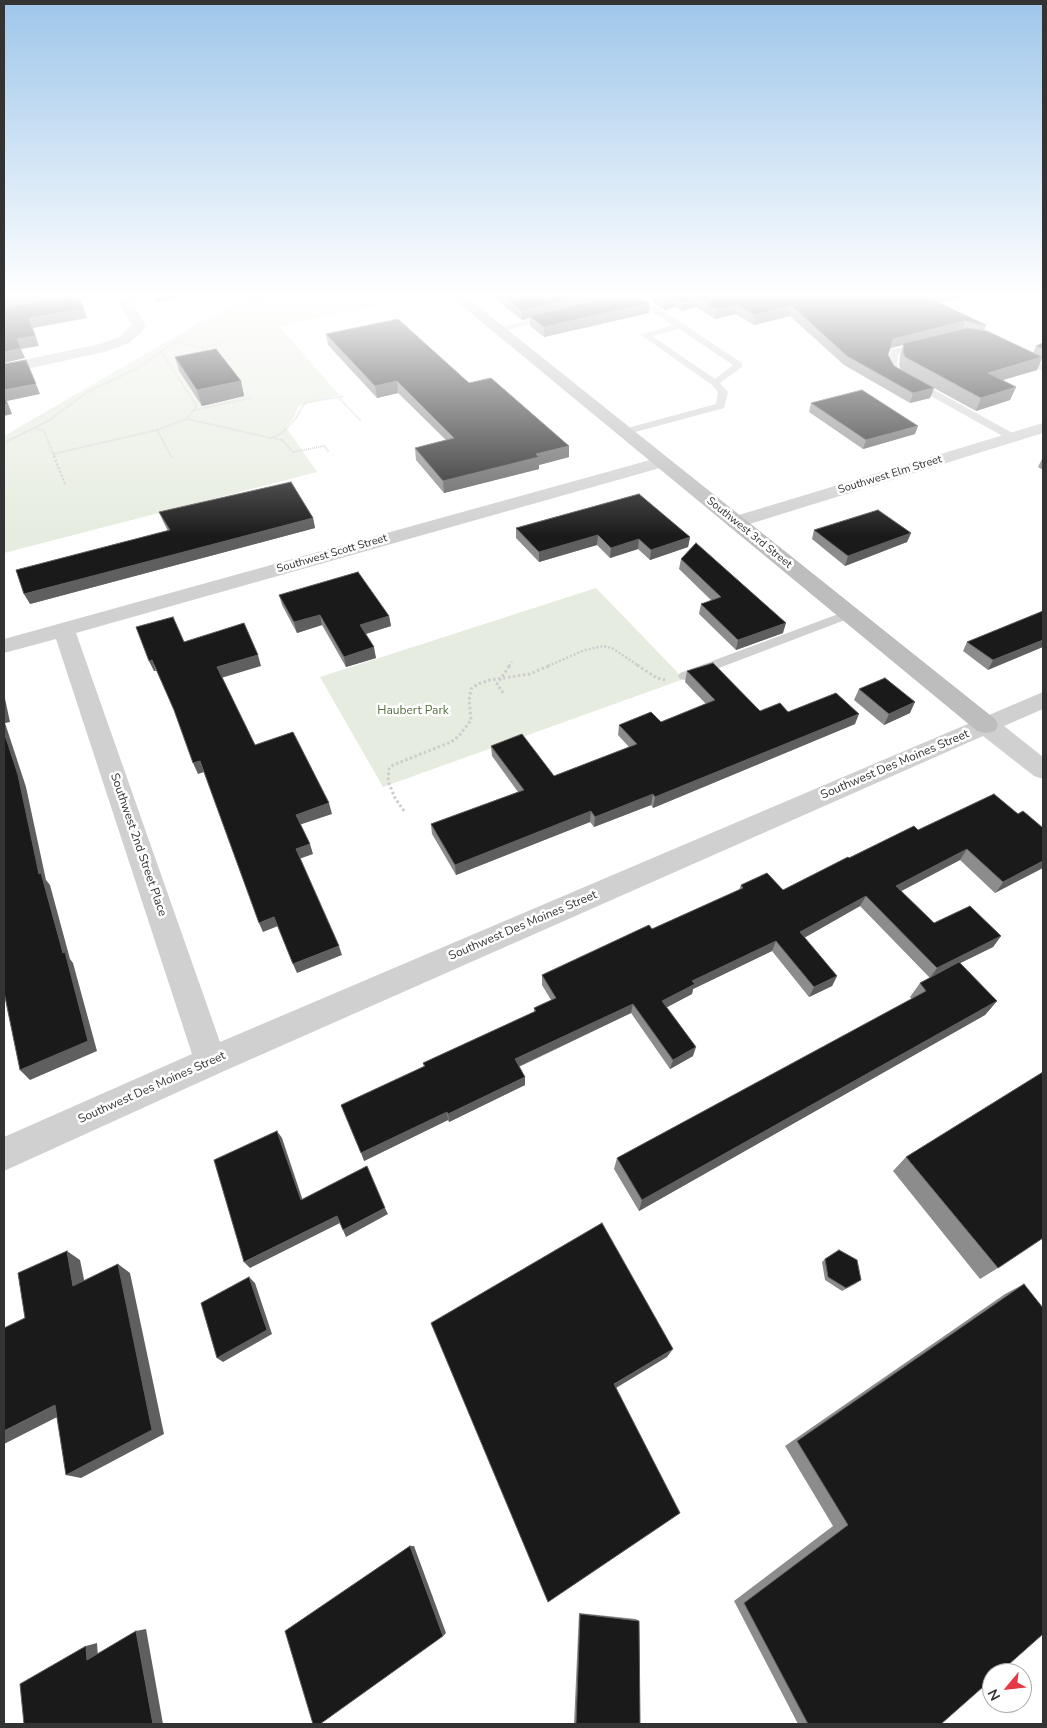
<!DOCTYPE html>
<html>
<head>
<meta charset="utf-8">
<style>
	body { margin:0 }
	#map { position:relative; width:1047px; height:1728px; overflow:hidden; background:#fff; font-family:"Nunito Sans",sans-serif }
	canvas { display:block }
	.frame { position:absolute; inset:0; border:5px solid #333; pointer-events:none }
	.north { position:absolute; left:982px; top:1663px; width:50px; height:50px; box-sizing:border-box; background:#fff; border:1px solid #adadad; border-radius:50%; rotate:242deg; font-size:14px; font-weight:700; line-height:20px; text-align:center; color:#333 }
	.north::after { content:''; display:block; margin:auto; width:18px; height:22px; background:#e63946; clip-path:polygon(50% 0,100% 100%,50% 72%,0 100%) }
</style>
</head>
<body>
<div id="map">
<canvas width="1047" height="1728"></canvas>
<div class="frame"></div>
<div class="north">N</div>
</div>
<script>
const c = document.querySelector('canvas').getContext('2d');
c.lineJoin = 'round';
function fill(path, color) { c.fillStyle = color; c.fill(path, 'evenodd'); }
const toPath = rows => new Path2D(rows.map(r => 'M' + r).join(''));
function strokePath(path, color, width, dash) { c.strokeStyle = color; c.lineWidth = width; c.lineCap = dash ? 'butt' : 'round'; c.setLineDash(dash || []); c.stroke(path); }
function label(font, color, halo, rows, align = 'center') {
  c.font = font + ' "Nunito Sans",sans-serif'; c.lineWidth = 5; c.setLineDash([]); c.textBaseline = 'middle'; c.strokeStyle = halo; c.fillStyle = color; for (const [text, x, y, turn = 0] of rows) {
    c.save(); c.translate(x, y); c.rotate((+turn || 0) * Math.PI / 180); c.textAlign = isNaN(turn) ? turn : align; if (halo) c.strokeText(text, 0, 0); c.fillText(text, 0, 0); c.restore();
  }
}
fill(toPath([
	[247,295,421,296,279,326,339,395,298,406,294,417,286,427,317,472,4,553,4,436],
	[596,588,684,679,383,787,320,677]
]), '#e6ecdf');
strokePath(toPath([
	[175,342,201,348],
	[205,352,201,348,220,344],
	[223,361,231,359],
	[339,398,361,421],
	[195,410,251,398],
	[187,419,271,438,282,433,296,418,305,403,344,396],
	[36,428,44,431,55,458],
	[157,430,172,458],
	[274,438,282,440,293,452,324,446,329,452],
	[4,443,48,421,89,391,138,368,176,341,262,295],
	[53,454,157,430,187,419,197,406,161,352]
]), '#cdcdcd', 2, [1, 1]);
strokePath(toPath([
	[54,456,65,484],
	[509,666,512,662],
	[548,666,585,650,603,646,612,648,639,666]
]), '#cdcdcd', 2.5, [2, 2]);
strokePath(toPath([
	[637,665,657,678,665,680],
	[503,693,497,684,510,665],
	[404,811,395,798,388,781,389,769,393,765,451,742,459,736,471,720,469,700,471,689,478,684,490,680,530,674,551,665]
]), '#cdcdcd', 3, [2.5, 2.5]);
fill(toPath([
	[93,295,112,295,58,307,54,305,93,295],
	[626,301,648,304,659,308,742,363,742,367,720,383,728,392,724,408,628,434,620,434,620,430,716,404,718,392,712,385,641,335,673,325,646,308,626,305,626,301],
	[679,329,733,365,715,379,652,336,679,329],
	[552,314,555,315,555,319,497,332,493,329,552,314],
	[922,342,926,345,925,347,898,354,897,365,900,371,1016,435,1016,439,1008,439,893,375,887,365,891,350,922,342],
	[1020,354,1043,365,1043,371,1017,359,1017,355,1020,354],
	[849,610,853,611,855,614,853,617,690,679,685,680,680,679,678,676,680,673,849,610]
]), '#d0d0d0');
fill(toPath([
	[114,295,128,295,146,325,141,333,129,343,104,352,4,374,4,364,100,344,119,337,132,325,114,295],
	[1043,423,1043,433,743,526,736,528,729,526,726,522,729,518,1043,423],
	[661,457,667,458,670,462,667,466,76,633,220,1042,1043,692,1043,709,1004,726,1043,757,1043,779,1034,776,983,736,222,1072,4,1171,4,1137,192,1054,56,639,4,653,4,639,661,457]
]), '#d0d0d0');
fill(toPath([
	[449,295,464,295,995,719,998,725,995,731,986,733,977,731,449,295]
]), '#bdbdbd');
fill(toPath([
	[490,295,646,295,636,298,650,303,649,313,544,337,530,326,530,318,522,320],
	[653,295,969,295,940,303,986,325,984,331,1033,353,1036,346,1043,343,1043,359,1042,359,1037,370,1002,380,1016,387,1010,400,976,411,901,370,899,365,900,356,903,345,891,348,888,355,894,366,934,388,930,398,910,403,844,365,790,316,754,325,735,314,715,319,697,307,682,311,675,307,664,310,652,302],
	[326,334,469,383,569,446,569,457,539,465,539,469,444,493,416,460,415,448,446,440,398,393,377,398,328,345],
	[175,357,241,381,244,396,202,406,179,371],
	[811,403,915,434,863,449,809,412],
	[1042,459,1043,459,1043,470,1038,467],
	[159,512,313,518,315,528,30,604,168,531,163,521],
	[516,528,690,537,688,547,650,560,638,549,610,558,597,545,539,562,516,538],
	[814,530,911,533,907,542,845,566,812,539],
	[681,559,783,633,736,650,699,614,701,604,712,601,679,569],
	[279,595,389,616,391,626,366,634,376,658,346,667,322,625,297,633,282,605],
	[1043,611,988,670,963,651,967,642],
	[687,671,760,711,788,712,855,724,653,808,651,805,594,827,590,822,456,875,432,834,431,824,518,792,492,756,491,746,554,776,629,747,618,735,619,725,661,722,706,704,685,682],
	[859,689,910,713,884,725,854,700],
	[1018,814,1043,828,995,893,960,860,901,891,934,923,1001,936,993,947,960,963,997,1001,985,1015,639,1211,614,1169,617,1158,912,999,910,997,920,983,930,978,860,906,804,938,837,976,832,986,809,997,772,951,693,989,692,994,666,1007,693,1056,670,1069,631,1013,519,1067,525,1085,449,1122,448,1120,364,1161,424,1067,423,1063,534,1012,534,1008,551,1000,542,985,542,975,652,929,739,890,741,885,783,890,849,858,918,830],
	[906,1157,998,1268,980,1279,893,1171],
	[825,1259,857,1283,842,1291,825,1280,822,1262],
	[1024,1284,941,1724,798,1724,734,1601,833,1526,785,1446,1005,1294],
	[579,1613,636,1619,639,1621,640,1724,574,1724]
]), '#8c8c8c');
fill(toPath([
	[31,295,75,295,4,312,4,301],
	[155,295,190,295,156,302],
	[588,295,603,295,603,301,530,316,530,318,522,320,522,311],
	[634,295,646,295,634,299],
	[937,295,969,295,926,307,929,298],
	[676,298,675,307,664,310,665,300],
	[698,298,697,307,682,311,683,302],
	[650,303,649,313,544,337,544,327],
	[737,305,735,314,715,319,716,309],
	[792,306,790,316,754,325,755,315],
	[84,309,87,318,33,328,39,346,21,349,25,358,4,363,4,352,17,339,29,318],
	[965,321,962,330,891,348,893,339],
	[1042,357,1037,370,983,386,988,373],
	[241,381,244,396,202,406,197,390],
	[397,381,398,393,377,398,375,386],
	[36,384,40,394,7,401,12,414,4,416,4,390],
	[1016,387,1010,400,976,411,981,398],
	[934,388,930,398,910,403,913,393],
	[918,426,915,434,863,449,866,440],
	[569,446,569,457,539,465,539,469,444,493,443,481,536,454],
	[313,518,315,528,30,604,24,594],
	[911,533,907,542,845,566,848,556],
	[598,535,597,545,539,562,539,552],
	[690,537,688,547,650,560,651,550],
	[639,539,638,549,610,558,611,548],
	[320,615,322,625,297,633,294,622],
	[389,616,391,626,362,635,360,625],
	[786,623,783,633,736,650,738,640],
	[1043,640,1043,647,988,670,993,660],
	[374,647,376,658,346,667,344,657],
	[258,655,261,666,221,678,217,667],
	[152,660,156,671,154,671,149,661],
	[4,694,10,722,5,723,26,787,46,880,50,885,70,959,73,963,97,1051,30,1080,20,1070,63,953,39,874,4,732],
	[915,702,910,713,884,725,889,714],
	[859,714,855,724,653,808,655,797],
	[200,761,204,772,198,774,193,763],
	[653,794,651,805,594,827,595,817],
	[329,803,332,814,299,825,296,815],
	[591,811,590,822,456,875,455,865],
	[310,844,313,854,299,859,296,849],
	[967,849,960,860,890,897,896,886],
	[1043,861,1043,868,995,893,1003,882],
	[866,896,860,906,795,943,800,932],
	[274,917,278,926,263,932,259,923],
	[1001,936,993,947,930,978,937,968],
	[776,941,772,951,693,989,692,994,660,1011,662,1001,692,981],
	[339,946,342,955,297,973,293,964],
	[837,976,832,986,809,997,814,987],
	[997,1001,985,1015,639,1211,642,1200],
	[633,1004,631,1013,515,1068,515,1059],
	[696,1047,693,1056,670,1069,673,1060],
	[525,1077,525,1085,449,1122,448,1114],
	[447,1112,448,1120,364,1161,361,1153],
	[277,1131,282,1138,305,1207,301,1200],
	[385,1208,388,1214,346,1237,343,1230],
	[337,1216,340,1223,250,1268,244,1262],
	[67,1251,80,1260,87,1294,73,1286],
	[118,1264,130,1273,164,1434,81,1478,66,1475],
	[249,1277,255,1283,272,1334,223,1362,217,1358],
	[673,1349,667,1357,611,1391,614,1384],
	[55,1405,71,1410,4,1444,4,1431],
	[410,1546,414,1546,446,1633,443,1636],
	[146,1629,163,1724,153,1724,136,1631],
	[97,1643,98,1657,87,1660,86,1646]
]), '#5f5f5f');
const building = toPath([
	[4,295,31,295,4,301,4,295],
	[67,295,77,295,84,309,29,318,35,336,17,339,21,348,4,352,4,308,67,295],
	[502,295,588,295,522,311,502,295],
	[657,295,937,295,929,298,986,325,965,321,893,339,888,355,894,366,934,388,913,393,847,356,792,306,755,315,737,305,716,309,698,298,683,302,676,298,665,300,657,295],
	[633,297,650,303,544,327,530,316,607,298,633,297],
	[398,319,469,383,491,378,569,446,536,454,539,457,443,481,415,448,454,438,397,381,375,386,326,334,398,319],
	[967,328,987,331,1042,357,988,373,1016,387,981,398,905,357,903,352,904,343,967,328],
	[1043,343,1043,349,1036,346,1043,343],
	[216,349,241,381,197,390,175,357,216,349],
	[26,360,36,384,4,390,4,364,26,360],
	[862,390,918,426,866,440,811,403,862,390],
	[4,395,7,404,4,405,4,395],
	[291,482,313,518,24,594,16,570,170,530,159,512,291,482],
	[639,494,690,537,651,550,639,539,611,548,598,535,539,552,516,528,639,494],
	[878,510,911,533,848,556,814,530,878,510],
	[696,543,786,623,738,640,701,604,721,597,681,559,696,543],
	[358,572,389,616,360,625,374,647,344,657,320,615,294,622,279,595,358,572],
	[1043,611,1043,640,993,660,967,642,1043,611],
	[173,617,184,642,244,623,258,655,217,667,255,745,293,732,329,803,296,815,310,844,296,849,339,946,293,964,274,917,259,923,200,761,193,763,174,710,152,660,149,661,136,627,173,617],
	[713,663,760,711,780,703,788,712,836,693,859,714,655,797,653,794,595,817,591,811,455,865,431,824,524,790,491,746,522,734,554,776,637,744,619,725,651,712,661,722,715,700,687,671,713,663],
	[885,678,915,702,889,714,859,689,885,678],
	[4,732,18,775,39,874,41,873,63,953,65,952,88,1041,20,1070,4,992,4,732],
	[994,794,1018,814,1023,811,1043,828,1043,861,1003,882,967,849,896,886,934,923,970,906,1001,936,937,968,866,896,800,932,837,976,814,987,776,941,692,981,695,984,662,1001,696,1047,673,1060,633,1004,515,1059,525,1077,448,1114,447,1112,361,1153,341,1105,425,1066,423,1063,536,1011,534,1008,556,998,542,975,649,925,652,929,743,888,741,885,767,873,783,890,848,857,849,858,914,826,918,830,994,794],
	[959,962,997,1001,642,1200,617,1158,926,991,920,983,959,962],
	[1043,1072,1043,1238,998,1268,906,1157,1043,1072],
	[277,1131,301,1200,367,1166,385,1208,343,1230,337,1216,244,1262,214,1160,277,1131],
	[602,1223,673,1349,614,1384,680,1513,548,1602,431,1323,602,1223],
	[839,1250,857,1260,861,1280,846,1288,828,1277,825,1259,839,1250],
	[67,1251,73,1286,118,1264,152,1430,66,1475,55,1405,4,1431,4,1328,25,1318,18,1273,67,1251],
	[249,1277,267,1330,217,1358,201,1303,249,1277],
	[1024,1284,1043,1308,1043,1634,999,1673,992,1673,992,1679,941,1724,808,1724,744,1603,848,1525,797,1441,1024,1284],
	[410,1546,443,1636,320,1724,313,1724,285,1631,410,1546],
	[580,1614,639,1621,640,1724,576,1724,580,1614],
	[136,1631,153,1724,24,1724,20,1684,86,1646,87,1660,136,1631]
]);
fill(building, '#1a1a1a');
strokePath(building, '#5f5f5f', 1);
const sky = c.createLinearGradient(0, 0, 0, 537);
sky.addColorStop(0, '#9ec6ea');
sky.addColorStop(0.55, '#fff');
sky.addColorStop(1, '#ffffff00');
c.fillStyle = sky;
c.fillRect(0, 0, 1047, 537);
label('11px', '#333', '#fff', [
	["Southwest Elm Street",890,475,-17],
	["Southwest 3rd Street",749,533,39],
	["Southwest Scott Street",332,554,-16]
]);
label('12px', '#56703f', '#fff', [
	["Haubert Park",413,711]
]);
label('12px', '#333', '#fff', [
	["Southwest Des Moines Street",895,765,-23],
	["Southwest 2nd Street Place",138,845,71],
	["Southwest Des Moines Street",523,926,-23],
	["Southwest Des Moines Street",152,1088,-24]
]);
</script>
</body>
</html>
